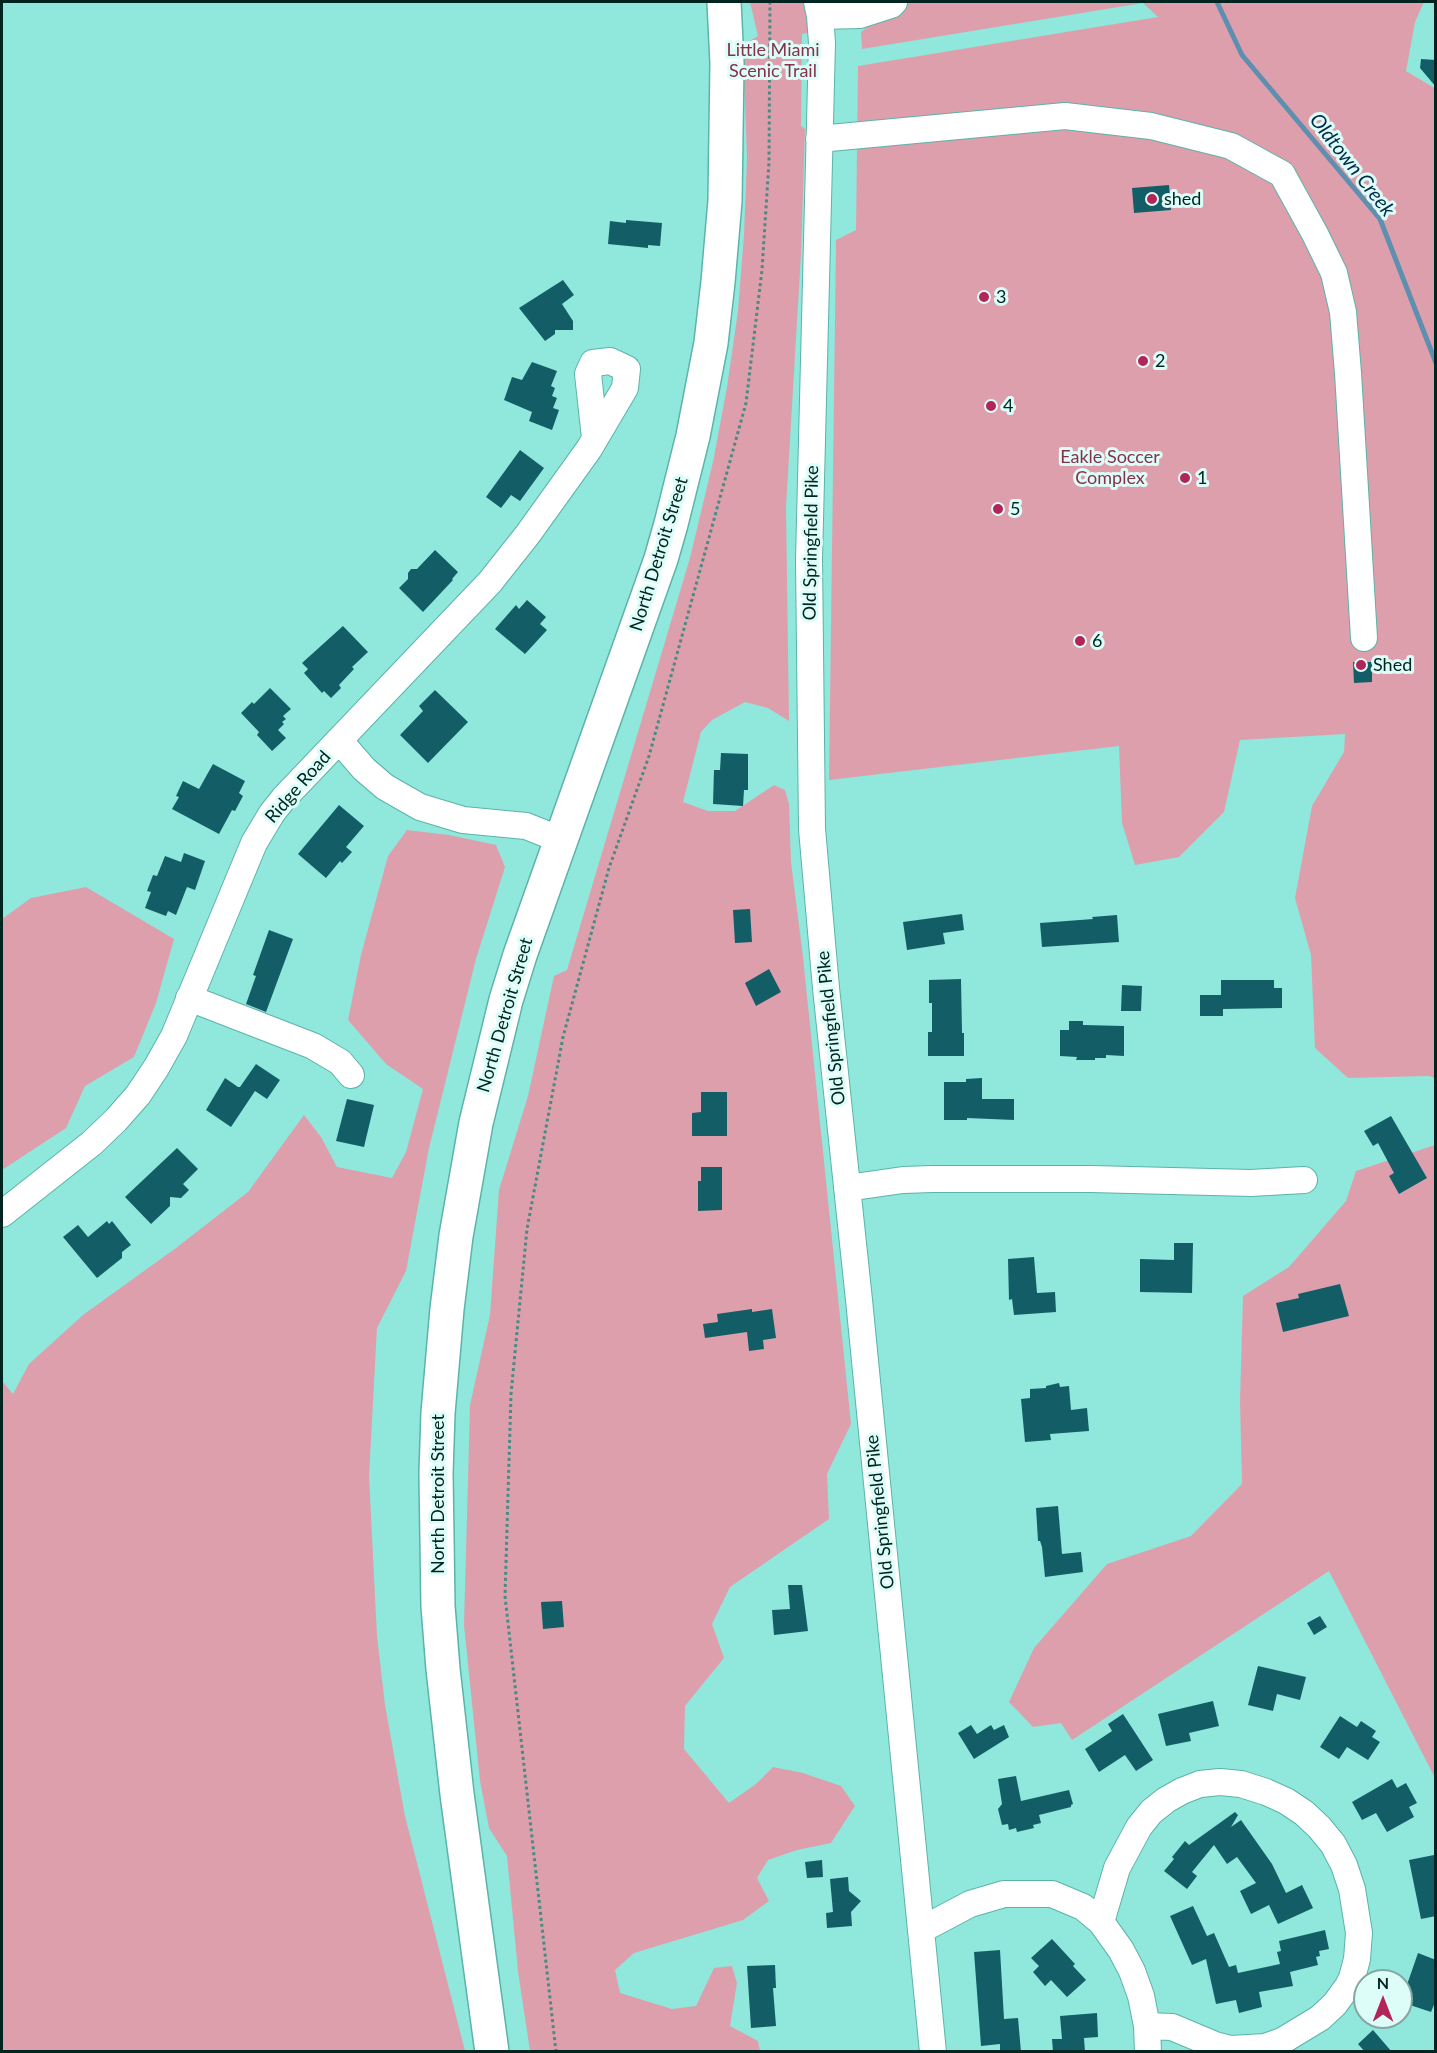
<!DOCTYPE html>
<html>
<head>
<meta charset="utf-8">
<style>
	body { margin:0 }
	#map { position:relative; width:1437px; height:2053px; overflow:hidden; background:#90e7dc; font-family:Lato,sans-serif }
	canvas { display:block }
	.frame { position:absolute; inset:0; border:3px solid #002521; pointer-events:none }
	.north { position:absolute; left:1353px; top:1969px; width:60px; height:60px; box-sizing:border-box; background:#ddfdf8; border:2px solid #85a7a2; border-radius:50%; rotate:0deg; font-size:16px; font-weight:700; line-height:24px; text-align:center; color:#002521 }
	.north::after { content:''; display:block; margin:auto; width:21px; height:27px; background:#b32458; clip-path:polygon(50% 0,100% 100%,50% 72%,0 100%) }
</style>
</head>
<body>
<div id="map">
<canvas width="1437" height="2053"></canvas>
<div class="frame"></div>
<div class="north">N</div>
</div>
<script>
const c = document.querySelector('canvas').getContext('2d');
c.lineJoin = 'round';
function fill(path, color) { c.fillStyle = color; c.fill(path, 'evenodd'); }
const toPath = rows => new Path2D(rows.map(r => 'M' + r).join(''));
function strokePath(path, color, width, dash) { c.strokeStyle = color; c.lineWidth = width; c.lineCap = dash ? 'butt' : 'round'; c.setLineDash(dash || []); c.stroke(path); }
function label(font, color, halo, rows, align = 'center') {
  c.font = font + ' Lato,sans-serif'; c.lineWidth = 6; c.setLineDash([]); c.textBaseline = 'middle'; c.strokeStyle = halo; c.fillStyle = color; for (const [text, x, y, turn = 0] of rows) {
    c.save(); c.translate(x, y); c.rotate((+turn || 0) * Math.PI / 180); c.textAlign = isNaN(turn) ? turn : align; if (halo) c.strokeText(text, 0, 0); c.fillText(text, 0, 0); c.restore();
  }
}
fill(toPath([
	[750,2,1424,2,1415,22,1406,71,1436,89,1435,1078,1429,1076,1348,1078,1315,1048,1311,955,1295,898,1312,806,1344,752,1345,734,1240,740,1224,812,1179,857,1135,865,1122,823,1119,746,829,780,836,240,856,230,858,66,1158,17,1143,3,862,49,861,32,874,22,802,34,801,126,805,129,801,254,786,507,789,721,768,708,745,702,712,720,701,732,683,802,708,811,735,811,774,785,785,790,789,804,791,862,803,957,851,1424,827,1474,829,1519,730,1587,712,1624,724,1658,685,1706,684,1749,729,1803,756,1784,773,1767,803,1773,841,1786,855,1806,831,1843,797,1850,768,1860,757,1878,769,1901,743,1920,634,1953,615,1970,620,1993,672,2009,696,2006,714,1968,732,1966,737,1983,730,2026,758,2041,760,2051,530,2051,518,1971,507,1856,489,1828,480,1781,464,1625,470,1405,490,1315,499,1190,528,1096,554,976,567,970,690,558,713,462,727,387,738,311,744,234,747,158,743,45,758,36],
	[407,830,449,835,496,845,505,867,476,959,429,1148,406,1271,377,1328,369,1476,377,1636,385,1705,405,1816,465,2051,2,2051,2,1381,13,1394,29,1364,83,1315,176,1248,248,1192,304,1115,321,1137,337,1167,392,1178,406,1152,423,1089,386,1064,348,1020,361,955,388,856],
	[86,887,174,939,156,1003,134,1057,85,1086,66,1128,2,1170,2,919,31,898],
	[1435,1145,1435,1778,1329,1571,1072,1740,1061,1723,1033,1727,1009,1702,1034,1648,1107,1564,1191,1536,1242,1484,1240,1401,1243,1296,1289,1267,1346,1201,1356,1171]
]), '#de9fac');
strokePath(toPath([
	[1217,2,1242,55,1380,219,1436,363]
]), '#5e8fae', 5);
fill(toPath([
	[1421,59,1436,60,1436,87,1420,68],
	[1169,185,1171,210,1134,213,1132,188],
	[626,220,662,223,660,246,648,245,648,248,608,244,610,221,626,223],
	[563,280,574,295,562,304,573,321,573,330,555,330,555,334,545,341,519,308],
	[532,362,557,371,551,386,555,388,552,396,557,398,553,408,559,410,552,430,529,421,532,412,504,400,512,377,522,380],
	[520,450,544,468,520,501,511,495,501,508,486,497],
	[435,550,458,572,452,579,453,580,423,612,399,588,408,579,408,573,411,569,417,569],
	[527,600,546,617,540,624,547,630,525,654,495,629,516,605,519,609],
	[343,626,368,652,352,667,354,669,339,685,341,688,331,698,324,691,322,693,304,673,308,669,302,663],
	[1353,662,1372,662,1372,682,1354,683],
	[270,688,291,709,283,716,286,719,282,722,284,724,278,730,286,738,272,751,257,735,259,732,241,713,252,702,254,704],
	[435,690,468,722,428,763,400,735,423,711,419,706],
	[721,753,748,754,748,790,744,790,743,806,713,804,714,770,720,770],
	[213,764,245,781,239,793,243,796,235,811,232,810,219,834,172,809,179,797,176,796,183,781,199,789],
	[339,805,364,826,346,847,352,852,342,863,340,861,326,878,298,854],
	[184,853,205,861,195,890,187,887,176,915,168,911,166,916,145,908,151,892,147,891,153,875,157,876,165,856,181,862],
	[750,909,752,942,735,943,733,910],
	[962,914,964,930,943,933,945,944,907,950,903,922],
	[1117,915,1119,942,1042,947,1040,923,1093,919,1092,917],
	[269,930,293,939,266,1012,246,1004,256,976,253,975],
	[769,969,781,992,756,1006,745,983],
	[961,979,962,1033,964,1033,964,1056,928,1056,928,1032,932,1032,932,1003,929,1003,929,980],
	[1221,980,1274,980,1274,988,1282,988,1282,1008,1223,1009,1223,1016,1200,1016,1200,995,1221,995],
	[1122,985,1142,986,1141,1011,1121,1011],
	[1069,1021,1083,1021,1083,1025,1124,1026,1124,1056,1106,1055,1106,1058,1095,1058,1095,1060,1076,1060,1077,1057,1060,1056,1060,1030,1069,1030],
	[256,1064,280,1080,267,1099,255,1091,231,1127,206,1110,225,1078,238,1087,240,1087],
	[982,1078,982,1099,1014,1099,1014,1120,967,1118,967,1120,944,1120,944,1082,966,1082,966,1079],
	[701,1092,727,1092,727,1136,692,1136,692,1113,701,1112],
	[347,1099,374,1105,364,1147,336,1141],
	[1391,1116,1427,1178,1399,1194,1389,1176,1394,1173,1378,1143,1373,1146,1364,1131],
	[177,1148,198,1169,183,1184,189,1190,181,1198,170,1197,170,1206,151,1224,125,1197],
	[701,1167,722,1167,722,1210,698,1211,698,1181,701,1181],
	[107,1221,109,1224,112,1221,131,1245,122,1252,122,1258,97,1278,63,1237,78,1225,88,1237],
	[1174,1243,1193,1243,1192,1293,1140,1292,1140,1259,1174,1260],
	[1034,1257,1037,1293,1055,1292,1056,1312,1014,1315,1012,1299,1009,1300,1008,1259],
	[1340,1284,1349,1316,1283,1332,1276,1303,1299,1298,1298,1294],
	[752,1309,752,1312,772,1309,776,1338,763,1340,764,1349,749,1351,747,1332,705,1338,703,1324,718,1322,717,1314],
	[1059,1383,1060,1387,1069,1386,1071,1410,1087,1408,1089,1431,1050,1434,1051,1440,1025,1442,1021,1399,1030,1398,1030,1389,1046,1388,1046,1386],
	[1058,1506,1062,1554,1081,1552,1083,1572,1045,1577,1042,1547,1040,1541,1038,1541,1036,1508],
	[788,1585,802,1585,808,1631,774,1635,772,1610,790,1609],
	[562,1601,564,1627,543,1629,541,1602],
	[1320,1616,1327,1627,1314,1635,1307,1623],
	[1258,1666,1306,1677,1300,1700,1277,1694,1273,1711,1248,1705],
	[1213,1701,1219,1726,1189,1733,1191,1741,1166,1746,1158,1714],
	[1123,1714,1153,1760,1136,1771,1125,1755,1099,1772,1085,1749,1112,1731,1108,1724],
	[1340,1716,1357,1727,1361,1721,1376,1731,1372,1737,1380,1742,1368,1760,1347,1747,1339,1759,1320,1747],
	[971,1725,977,1734,991,1725,994,1730,1004,1725,1009,1737,974,1759,958,1733],
	[1016,1776,1021,1801,1069,1790,1073,1804,1071,1805,1071,1807,1039,1815,1041,1823,1033,1825,1034,1828,1017,1832,1016,1828,1009,1830,1008,1824,1002,1825,998,1809,1002,1804,998,1779],
	[1392,1779,1397,1788,1406,1783,1417,1803,1409,1807,1414,1817,1387,1832,1376,1813,1362,1820,1352,1802],
	[1235,1812,1238,1815,1231,1827,1241,1820,1272,1864,1286,1893,1302,1885,1313,1908,1278,1924,1269,1905,1251,1914,1240,1891,1256,1883,1237,1857,1227,1864,1214,1845,1192,1872,1197,1876,1187,1889,1164,1871,1174,1859,1172,1857,1185,1841,1189,1845],
	[1434,1855,1436,1865,1436,1916,1421,1919,1409,1860],
	[822,1860,823,1877,807,1878,805,1862],
	[848,1877,849,1891,861,1901,851,1912,852,1926,827,1928,826,1913,833,1912,830,1879],
	[1193,1906,1207,1936,1214,1933,1229,1967,1236,1965,1238,1973,1280,1964,1277,1952,1281,1951,1279,1941,1325,1930,1329,1949,1319,1951,1320,1956,1316,1957,1318,1965,1290,1972,1293,1986,1259,1992,1262,2007,1239,2013,1236,2000,1216,2004,1206,1959,1192,1965,1170,1916],
	[1052,1939,1075,1964,1073,1966,1086,1980,1067,1997,1051,1980,1045,1986,1033,1972,1039,1966,1031,1958],
	[1000,1950,1004,2019,1018,2018,1021,2052,1000,2052,1000,2044,981,2046,974,1952],
	[1418,1953,1436,1960,1436,2000,1431,2012,1401,2002],
	[775,1965,776,1988,773,1988,776,2026,751,2028,747,1966],
	[1097,2013,1098,2037,1084,2038,1085,2052,1053,2052,1052,2039,1062,2039,1060,2016],
	[1373,2030,1392,2052,1365,2052,1358,2044]
]), '#135e66');
const minor = toPath([
	[817,2,820,16,822,43,809,559,812,829,826,988,859,1300,933,2052],
	[820,16,860,15,891,5,894,2],
	[819,139,1065,116,1151,126,1231,146,1282,174,1315,234,1334,273,1343,312,1348,373,1364,638],
	[339,740,364,769,385,787,420,807,463,820,526,826,561,840],
	[189,998,313,1046,340,1062,351,1075],
	[847,1188,903,1180,932,1179,1091,1179,1251,1183,1304,1180],
	[2,1214,92,1143,116,1120,138,1095,156,1068,174,1036,254,843,272,813,284,798,490,582,528,534,589,449,625,388,627,369,610,361,593,363,588,374,595,438],
	[921,1930,970,1904,1004,1894,1052,1894,1083,1907,1101,1922],
	[1147,2026,1172,2027,1215,2045,1231,2049,1265,2047,1282,2041,1320,2018,1335,2004,1348,1986,1352,1978,1357,1959,1359,1933,1352,1889,1344,1865,1333,1844,1319,1827,1304,1813,1286,1801,1266,1792,1241,1784,1220,1782,1200,1784,1182,1791,1166,1800,1151,1812,1139,1827,1117,1868,1101,1922,1121,1950,1132,1971,1141,1996,1147,2026,1148,2052]
]);
const highway = toPath([
	[492,2052,457,1794,443,1669,438,1606,436,1473,438,1413,447,1309,456,1236,476,1123,506,1000,520,955,661,559,671,524,693,436,711,343,718,282,725,201,727,63,724,2]
]);
strokePath(minor, '#5cb3a9', 28);
strokePath(highway, '#5cb3a9', 36);
strokePath(toPath([
	[556,2052,505,1596,511,1394,527,1229,563,1037,609,868,649,756,746,403,762,270,769,162,770,2]
]), '#4b8a83', 3, [3, 3]);
strokePath(minor, '#fff', 26);
strokePath(highway, '#fff', 33);
for (const [x, y, r, color] of [
	[1152,199,6,"#b32458"],
	[984,297,6,"#b32458"],
	[1143,361,6,"#b32458"],
	[991,406,6,"#b32458"],
	[1185,478,6,"#b32458"],
	[998,509,6,"#b32458"],
	[1080,641,6,"#b32458"],
	[1361,665,6,"#b32458"]
]) { const dot = new Path2D(); dot.arc(x, y, r, 0, 2 * Math.PI); c.fillStyle = color; c.fill(dot); strokePath(dot, '#ddfdf8', 2); }
label('18px', '#85314a', '#ddfdf8', [
	["Little Miami",773,50],
	["Scenic Trail",773,71],
	["Eakle Soccer",1110,457],
	["Complex",1110,478]
]);
label('18px', '#002521', '#ddfdf8', [
	["shed",1164,199],
	["3",996,297],
	["2",1155,361],
	["4",1003,406],
	["1",1197,478],
	["5",1010,509],
	["6",1092,641],
	["Shed",1373,665]
], 'left');
label('18px', '#002521', '#ddfdf8', [
	["Old Springfield Pike",811,543,-89],
	["North Detroit Street",659,554,-73],
	["Ridge Road",298,787,-49],
	["North Detroit Street",505,1015,-74],
	["Old Springfield Pike",831,1028,-96],
	["North Detroit Street",438,1494,-90],
	["Old Springfield Pike",880,1512,-96]
]);
label('italic 20px', '#012c49', '#ddfdf8', [
	["Oldtown Creek",1352,165,52]
]);
</script>
</body>
</html>
